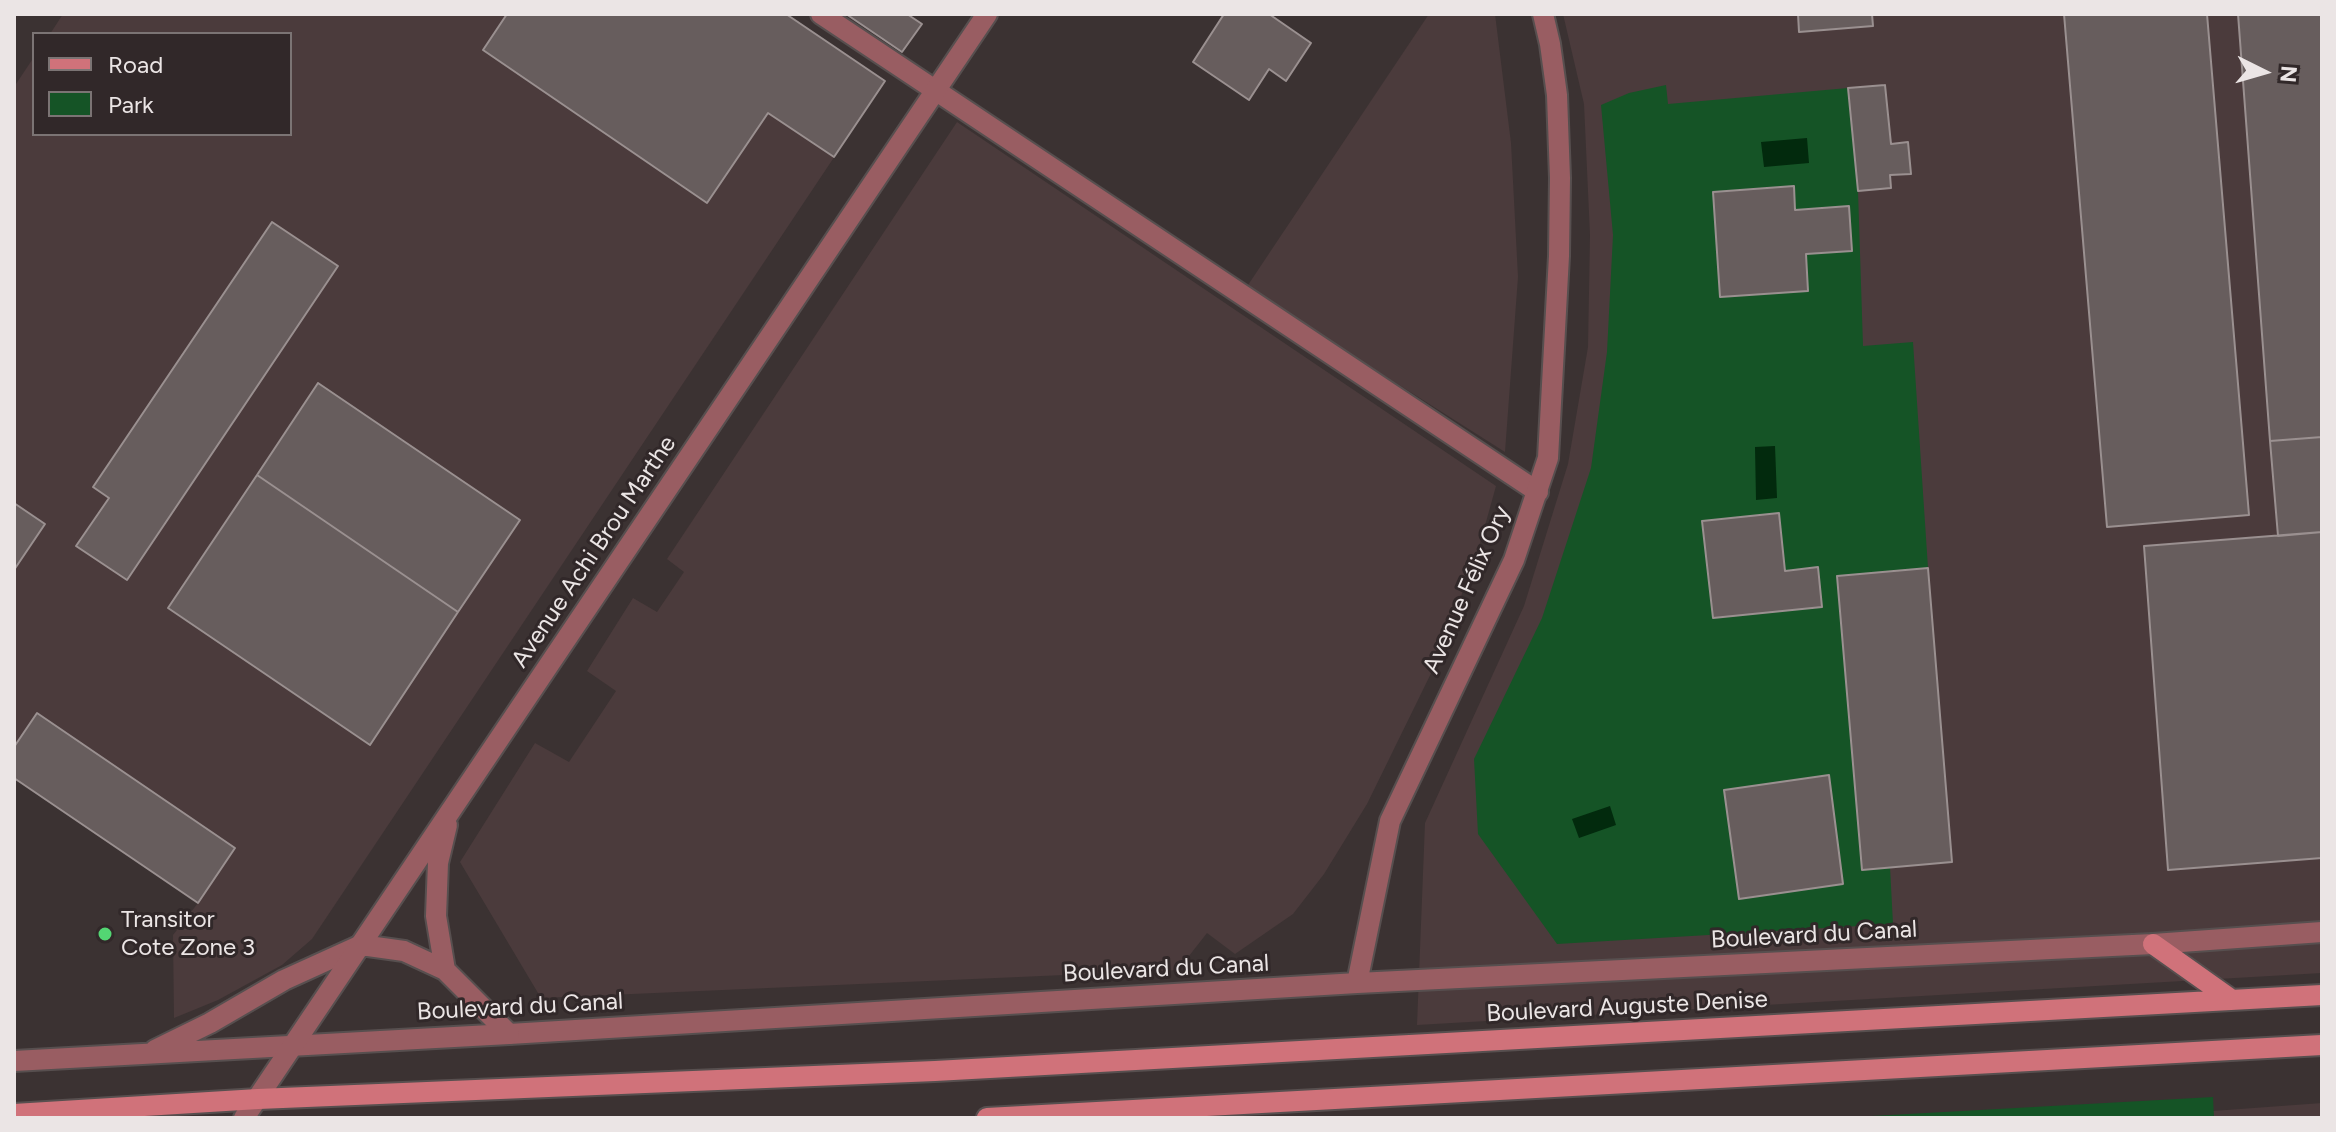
<!DOCTYPE html>
<html>
<head>
<meta charset="utf-8">
<style>
	body { margin:0 }
	#map { position:relative; width:2336px; height:1132px; overflow:hidden; background:#3b3232; font-family:Figtree,sans-serif }
	canvas { display:block }
	.frame { position:absolute; inset:0; border:16px solid #ebe5e5; pointer-events:none }
	.legend { position:absolute; left:32px; top:32px; width:260px; height:104px; box-sizing:border-box; background:#312829; border:2px solid #7b7474; margin:0; padding:10px 14px; list-style:none; font-size:24px; color:#ebe5e5 }
	.legend li { display:flex; align-items:center; gap:16px; height:40px }
	.legend b { width:40px; border:2px solid #7b7474 }
	.north { position:absolute; left:2224px; top:32px; width:80px; height:80px; -webkit-text-stroke:6px #312829; paint-order:stroke; rotate:95deg; font-size:22px; font-weight:700; line-height:32px; text-align:center; color:#ebe5e5 }
	.north::after { content:''; display:block; margin:auto; width:28px; height:36px; background:#ebe5e5; clip-path:polygon(50% 0,100% 100%,50% 72%,0 100%) }
</style>
</head>
<body>
<div id="map">
<canvas width="2336" height="1132"></canvas>
<div class="frame"></div>
<ul class="legend">
<li><b style="height:10px;background:#d0727a"></b>Road</li>
<li><b style="height:22px;background:#155426"></b>Park</li>
</ul>
<div class="north">N</div>
</div>
<script>
const c = document.querySelector('canvas').getContext('2d');
c.lineJoin = 'round';
function fill(path, color) { c.fillStyle = color; c.fill(path, 'evenodd'); }
const toPath = rows => new Path2D(rows.map(r => 'M' + r).join(''));
function strokePath(path, color, width, dash) { c.strokeStyle = color; c.lineWidth = width; c.lineCap = dash ? 'butt' : 'round'; c.setLineDash(dash || []); c.stroke(path); }
function label(font, color, halo, rows, align = 'center') {
  c.font = font + ' Figtree,sans-serif'; c.lineWidth = 6; c.setLineDash([]); c.textBaseline = 'middle'; c.strokeStyle = halo; c.fillStyle = color; for (const [text, x, y, turn = 0] of rows) {
    c.save(); c.translate(x, y); c.rotate((+turn || 0) * Math.PI / 180); c.textAlign = isNaN(turn) ? turn : align; if (halo) c.strokeText(text, 0, 0); c.fillText(text, 0, 0); c.restore();
  }
}
fill(toPath([
	[63,14,786,14,885,81,312,939,282,965,218,1000,174,1018,173,935,198,903,14,778,14,87,34,57,34,134,290,134,290,34,50,34],
	[1429,14,1495,14,1511,143,1518,277,1505,452,1246,288],
	[1563,14,2322,14,2322,973,1417,1025,1425,823,1524,606,1568,464,1588,347,1590,235,1584,104],
	[957,122,1496,486,1481,540,1441,653,1367,804,1324,874,1293,914,1235,954,1207,933,1178,970,541,998,460,862,535,743,569,762,616,691,587,671,633,598,657,612,684,572,667,559],
	[2322,1103,2322,1118,2214,1118,2213,1111]
]), '#4b3b3c');
fill(toPath([
	[1666,85,1668,104,1848,88,1858,191,1863,346,1913,342,1928,568,1838,576,1890,867,1893,924,1557,944,1478,834,1474,759,1542,618,1591,468,1607,352,1613,235,1601,105,1629,93],
	[2213,1097,2214,1118,1836,1118]
]), '#155426');
fill(toPath([
	[1807,138,1809,163,1764,167,1761,142],
	[1775,446,1777,498,1756,500,1755,447],
	[1610,806,1616,825,1579,838,1572,819]
]), '#022a0d');
const building = toPath([
	[507,14,786,14,885,81,834,157,768,113,707,203,483,50,507,14],
	[846,14,907,14,922,24,902,52,846,14],
	[1224,14,1269,14,1311,43,1286,81,1269,69,1249,100,1193,62,1224,14],
	[1798,14,1872,14,1873,26,1799,32,1798,14],
	[2064,14,2207,14,2249,515,2107,527,2064,14],
	[2238,14,2322,14,2322,437,2270,441,2238,14],
	[1885,85,1891,144,1908,142,1911,174,1890,175,1891,188,1858,191,1848,88,1885,85],
	[1794,186,1795,210,1849,206,1852,251,1806,254,1808,291,1720,297,1713,192,1794,186],
	[272,222,338,266,127,580,76,546,109,498,93,487,272,222],
	[318,383,520,520,458,612,257,475,318,383],
	[2322,437,2322,532,2278,536,2270,441,2322,437],
	[257,475,458,612,370,745,168,608,257,475],
	[14,503,45,524,14,570,14,503],
	[1779,513,1785,571,1818,567,1822,607,1713,618,1702,521,1779,513],
	[2322,532,2322,858,2168,870,2144,546,2322,532],
	[1928,568,1952,862,1862,870,1837,576,1928,568],
	[37,713,235,848,198,903,14,778,14,747,37,713],
	[1829,775,1843,884,1739,899,1724,790,1829,775]
]);
fill(building, '#675d5d');
strokePath(building, '#9a9090', 2);
const pedestrian = toPath([
	[821,14,1538,492]
]);
const minor = toPath([
	[1357,983,1390,821,1514,560,1548,458,1559,256,1560,178,1557,95,1550,44,1543,14],
	[155,1050,210,1023,284,980,361,945],
	[14,1061,509,1034,1357,983,2153,944,2322,932]
]);
const tertiary = toPath([
	[361,945,404,951,445,970,509,1034],
	[445,970,436,916,438,863,447,825],
	[244,1118,987,14]
]);
const secondary = toPath([
	[2153,944,2232,1000],
	[14,1114,258,1099,935,1071,2322,995],
	[987,1118,2322,1045]
]);
strokePath(pedestrian, '#574f4f', 24);
strokePath(minor, '#574f4f', 24);
strokePath(tertiary, '#574f4f', 24);
strokePath(secondary, '#574f4f', 24);
strokePath(pedestrian, '#995d62', 20);
strokePath(minor, '#995d62', 20);
strokePath(tertiary, '#995d62', 20);
strokePath(secondary, '#d0727a', 20);
for (const [x, y, r, color] of [
	[105,934,8,"#53d673"]
]) { const dot = new Path2D(); dot.arc(x, y, r, 0, 2 * Math.PI); c.fillStyle = color; c.fill(dot); strokePath(dot, '#312829', 3); }
label('24px', '#ebe5e5', '#312829', [
	["Avenue Achi Brou Marthe",594,552,-56],
	["Avenue Félix Ory",1467,590,-66],
	["Boulevard du Canal",1814,935,-3],
	["Boulevard du Canal",1166,969,-3],
	["Boulevard du Canal",520,1007,-3],
	["Boulevard Auguste Denise",1627,1007,-3]
]);
label('24px', '#ebe5e5', '#312829', [
	["Transitor",121,920],
	["Cote Zone 3",121,948]
], 'left');
</script>
</body>
</html>
